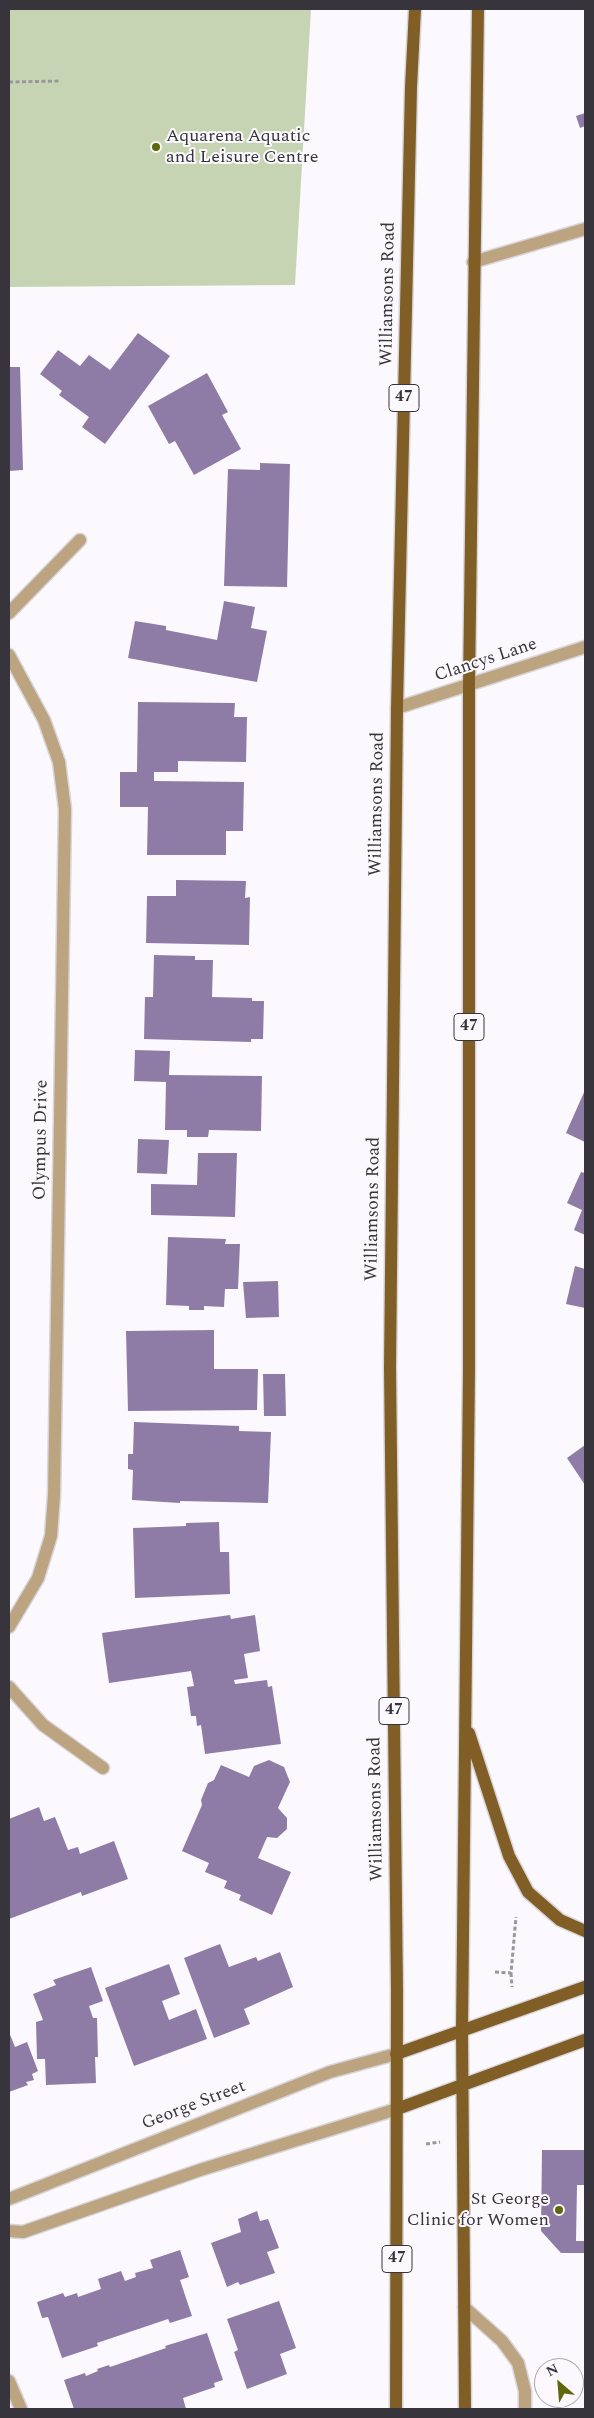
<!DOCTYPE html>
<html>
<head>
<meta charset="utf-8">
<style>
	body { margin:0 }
	#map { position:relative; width:594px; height:2418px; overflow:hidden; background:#fbf9fd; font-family:Spectral,serif }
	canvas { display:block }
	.frame { position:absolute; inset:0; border:10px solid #37343b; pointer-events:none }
	.north { position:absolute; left:534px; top:2358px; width:50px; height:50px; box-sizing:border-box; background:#fbf9fd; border:1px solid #adaaaf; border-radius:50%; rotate:333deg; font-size:14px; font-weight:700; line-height:20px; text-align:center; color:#37343b }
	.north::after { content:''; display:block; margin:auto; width:18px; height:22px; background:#5d680c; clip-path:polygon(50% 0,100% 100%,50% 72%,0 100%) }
</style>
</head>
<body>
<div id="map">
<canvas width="594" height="2418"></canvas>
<div class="frame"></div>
<div class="north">N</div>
</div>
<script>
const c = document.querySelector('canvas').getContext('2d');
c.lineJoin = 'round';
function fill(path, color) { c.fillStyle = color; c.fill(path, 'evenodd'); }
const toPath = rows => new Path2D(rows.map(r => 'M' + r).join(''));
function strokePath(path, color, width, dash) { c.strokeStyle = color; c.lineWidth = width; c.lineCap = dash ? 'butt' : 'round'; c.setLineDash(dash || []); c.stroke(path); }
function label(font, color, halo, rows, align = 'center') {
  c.font = font + ' Spectral,serif'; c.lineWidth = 4; c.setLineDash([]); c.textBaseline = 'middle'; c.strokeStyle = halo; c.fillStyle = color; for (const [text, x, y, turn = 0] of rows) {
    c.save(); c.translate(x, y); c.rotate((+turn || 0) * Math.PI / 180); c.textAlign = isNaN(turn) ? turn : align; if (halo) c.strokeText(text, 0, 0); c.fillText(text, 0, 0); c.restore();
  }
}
fill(toPath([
	[9,9,311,9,295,285,9,287]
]), '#c7d4b3');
fill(toPath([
	[585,113,585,126,580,128,576,116],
	[138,333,170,356,105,444,82,427,89,417,59,395,62,391,40,374,58,350,80,366,89,355,110,370],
	[9,367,20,367,23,470,9,471],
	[207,373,228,412,222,415,241,449,194,475,175,441,169,444,148,406],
	[260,463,290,464,287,587,224,586,228,469,260,470],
	[224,601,255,607,251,628,267,631,257,682,128,658,135,621,166,626,166,630,217,640],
	[138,702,235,703,234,717,247,717,246,762,178,761,178,772,154,772,154,781,244,782,243,831,226,831,226,855,147,855,148,807,120,807,120,772,137,772],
	[176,880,246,881,245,898,250,897,249,945,146,943,147,896,176,896],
	[154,955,195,956,195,960,213,960,212,997,252,998,252,1001,264,1001,263,1039,251,1039,251,1042,144,1039,145,997,153,997],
	[135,1050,170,1051,169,1075,262,1076,261,1131,209,1130,208,1137,187,1137,187,1130,165,1130,166,1082,134,1081],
	[585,1090,585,1142,566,1133],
	[138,1139,169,1140,167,1174,137,1173],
	[198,1153,237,1153,235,1217,151,1215,151,1184,197,1185],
	[581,1172,585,1173,585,1235,574,1230,582,1210,567,1203],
	[168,1237,226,1239,225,1244,240,1244,238,1289,225,1289,224,1307,204,1306,204,1310,189,1310,189,1306,166,1305],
	[575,1266,585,1269,585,1308,566,1304],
	[278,1281,279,1317,246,1318,243,1282],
	[214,1330,214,1369,258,1369,257,1410,128,1411,126,1331],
	[263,1374,285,1374,286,1416,264,1416],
	[134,1422,239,1426,239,1431,271,1432,268,1503,180,1501,180,1503,132,1500,133,1470,128,1469,128,1454,133,1454],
	[585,1445,585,1485,567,1458],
	[219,1522,220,1552,229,1552,230,1594,135,1598,133,1528,186,1526,186,1523],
	[230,1615,231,1619,255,1615,260,1651,244,1654,248,1678,234,1680,235,1684,267,1680,268,1687,272,1686,281,1744,205,1754,201,1725,197,1726,196,1716,191,1716,187,1687,194,1686,191,1671,109,1683,102,1633],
	[269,1760,284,1767,290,1782,278,1808,287,1818,287,1829,277,1838,267,1837,258,1858,291,1872,272,1915,239,1900,241,1895,224,1888,227,1881,205,1872,209,1863,182,1851,202,1805,201,1800,208,1783,214,1780,221,1765,249,1777,254,1766],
	[39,1807,44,1821,55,1817,68,1850,78,1847,80,1854,114,1841,128,1879,82,1896,81,1892,9,1919,9,1819],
	[220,1944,229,1967,256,1957,258,1961,280,1952,293,1987,244,2009,250,2024,214,2038,184,1958],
	[169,1964,180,1994,162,2001,169,2020,196,2009,207,2039,134,2066,105,1988],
	[91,1967,103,2001,89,2006,93,2018,97,2018,98,2057,95,2057,96,2083,46,2085,45,2059,37,2059,36,2022,43,2020,33,1994,56,1985,53,1980],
	[9,2032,15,2047,27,2042,38,2071,32,2074,34,2080,26,2082,28,2085,9,2092],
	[542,2150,585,2150,585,2185,577,2185,576,2241,585,2241,585,2253,561,2253,541,2231],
	[257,2211,260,2221,268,2219,279,2248,267,2252,275,2273,240,2285,238,2282,227,2287,211,2243,241,2232,238,2219],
	[180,2250,189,2277,180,2280,192,2316,170,2323,168,2319,97,2343,98,2346,62,2358,48,2317,42,2318,37,2302,63,2293,65,2297,77,2293,78,2297,101,2289,98,2279,121,2271,125,2281,136,2277,135,2273,153,2268,150,2260],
	[279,2301,296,2348,280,2354,287,2374,247,2389,234,2352,238,2350,227,2319],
	[207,2333,223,2380,214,2383,215,2387,183,2398,186,2409,74,2409,64,2380,85,2373,86,2376,98,2371,97,2369,109,2365,110,2367,166,2348,165,2346]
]), '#8e7ca7');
const minor = toPath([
	[473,262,585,229],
	[9,613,80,540],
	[9,655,44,720,59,762,65,809,54,1495,51,1536,38,1578,9,1627],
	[397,708,585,647],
	[9,1687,43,1725,103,1768],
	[9,2199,330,2072,396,2054],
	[9,2231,23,2232,200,2170,397,2109],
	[464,2307,502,2341,518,2363,525,2391,525,2409],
	[9,2381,21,2409]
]);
const major = toPath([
	[469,1733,509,1856,528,1892,560,1920,585,1931],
	[396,2054,585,1987],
	[397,2109,585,2040],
	[396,2409,397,1991,390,1367,397,708,411,87,415,9],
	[465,2409,462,2030,469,1369,469,685,478,9]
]);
strokePath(minor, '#d8d6da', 15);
strokePath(major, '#d8d6da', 15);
strokePath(toPath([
	[9,82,61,81],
	[495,1972,511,1973,516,1917],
	[511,1973,512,1987],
	[426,2144,440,2142]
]), '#99969c', 3, [4, 2.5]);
strokePath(minor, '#bda480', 12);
strokePath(major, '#815e25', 12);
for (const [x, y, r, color] of [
	[156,147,5,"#5d680c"],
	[559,2210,5,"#5d680c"]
]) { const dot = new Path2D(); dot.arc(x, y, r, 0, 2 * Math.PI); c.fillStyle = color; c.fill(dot); strokePath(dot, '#fbf9fd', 2); }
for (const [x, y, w] of [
	[404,398,30],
	[469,1027,30],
	[394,1711,30],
	[397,2259,30]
]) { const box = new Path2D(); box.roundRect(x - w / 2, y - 13.5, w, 27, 4); c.fillStyle = '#fbf9fd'; c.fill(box); strokePath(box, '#37343b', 1); }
label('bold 16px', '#37343b', null, [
	["47",404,398],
	["47",469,1027],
	["47",394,1711],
	["47",397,2259]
]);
label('18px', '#37343b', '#fbf9fd', [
	["Aquarena Aquatic",166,137],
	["and Leisure Centre",166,158],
	["St George",549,2200,"right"],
	["Clinic for Women",549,2221,"right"]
], 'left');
label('18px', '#37343b', '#fbf9fd', [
	["Williamsons Road",389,294,-89],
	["Clancys Lane",486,661,-18],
	["Williamsons Road",378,804,-89],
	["Olympus Drive",42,1140,-89],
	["Williamsons Road",374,1209,-89],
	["Williamsons Road",377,1809,-91],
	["George Street",194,2106,-21]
]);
</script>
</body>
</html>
